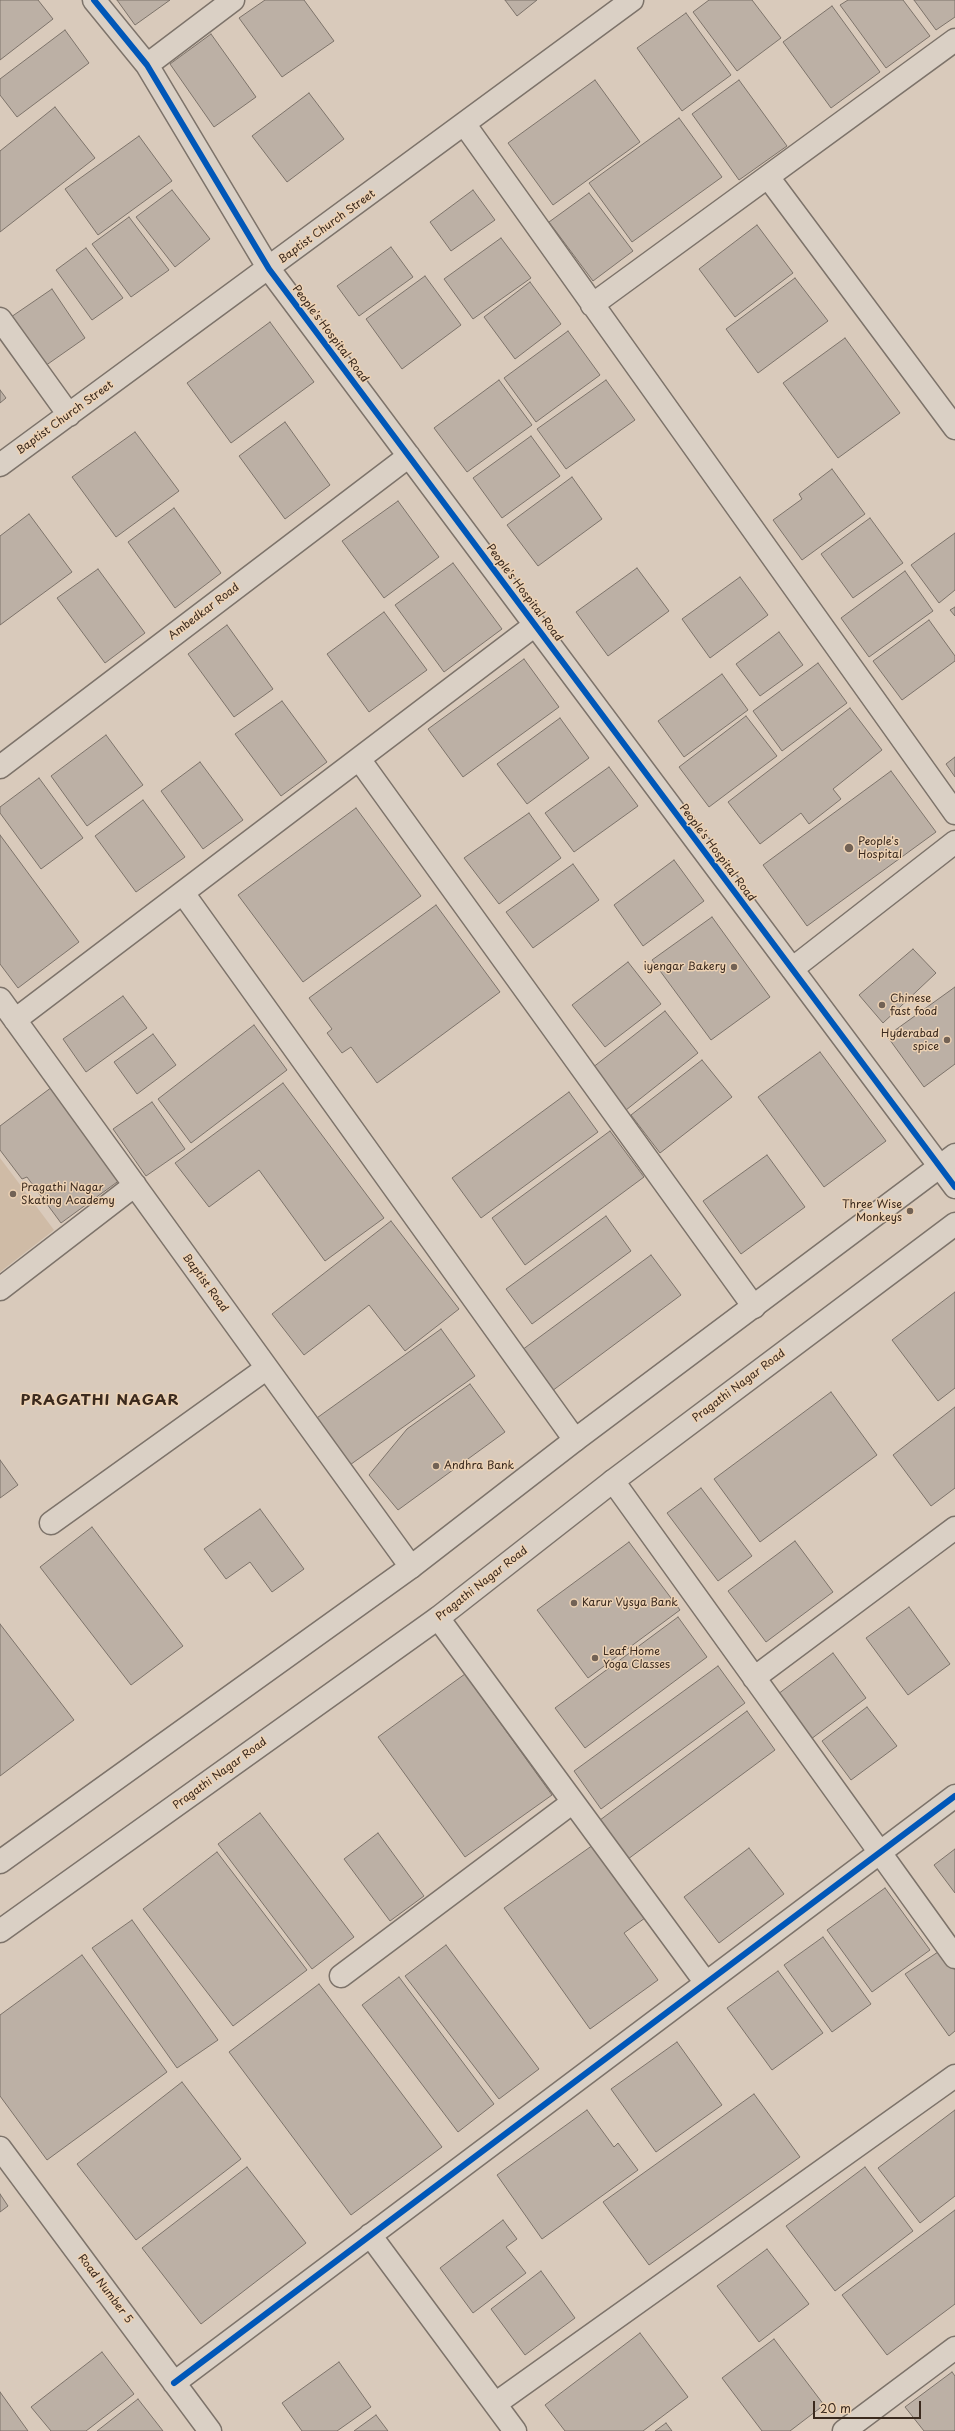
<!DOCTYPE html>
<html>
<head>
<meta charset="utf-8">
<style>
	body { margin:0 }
	#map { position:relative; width:955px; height:2431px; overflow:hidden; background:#d9cabb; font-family:"Playpen Sans",sans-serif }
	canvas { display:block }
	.scale { position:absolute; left:813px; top:2401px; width:108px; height:18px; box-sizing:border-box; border:2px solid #3b2a1e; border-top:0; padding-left:5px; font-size:12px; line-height:14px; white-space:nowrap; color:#3b2a1e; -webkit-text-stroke:3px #edd2b4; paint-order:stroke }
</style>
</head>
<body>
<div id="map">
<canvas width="955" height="2431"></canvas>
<div class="scale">20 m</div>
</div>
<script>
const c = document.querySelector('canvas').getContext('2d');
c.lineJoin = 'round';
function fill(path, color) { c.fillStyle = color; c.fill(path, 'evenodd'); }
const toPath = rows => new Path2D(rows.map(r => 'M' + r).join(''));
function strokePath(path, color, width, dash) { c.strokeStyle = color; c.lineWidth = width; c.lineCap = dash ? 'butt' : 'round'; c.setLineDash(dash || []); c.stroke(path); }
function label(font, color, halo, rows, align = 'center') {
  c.font = font + ' "Playpen Sans",sans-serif'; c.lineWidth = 3; c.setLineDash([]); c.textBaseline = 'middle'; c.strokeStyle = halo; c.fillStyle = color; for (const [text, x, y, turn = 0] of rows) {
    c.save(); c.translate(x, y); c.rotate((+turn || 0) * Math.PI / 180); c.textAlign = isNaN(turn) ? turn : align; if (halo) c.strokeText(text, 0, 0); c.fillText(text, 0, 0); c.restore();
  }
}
fill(toPath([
	[0,1158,54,1230,0,1272]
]), '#cfbba6');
const building = toPath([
	[0,0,38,0,53,19,0,60,0,0],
	[117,0,170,0,135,25,117,0],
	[265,0,304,0,334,41,282,77,239,18,265,0],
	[505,0,537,0,517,16,505,0],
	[709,0,752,0,781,38,737,71,693,12,709,0],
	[848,0,903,0,930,36,886,68,840,5,848,0],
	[914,0,955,0,955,17,936,30,914,0],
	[832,6,880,72,831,108,783,42,832,6],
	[686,13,731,75,682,111,637,48,686,13],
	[65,30,89,63,17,117,0,95,0,79,65,30],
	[211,34,256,97,214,127,170,64,211,34],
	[595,80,640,142,553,205,508,143,595,80],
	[739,80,787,146,739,180,692,114,739,80],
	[309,93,344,139,287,182,252,136,309,93],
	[55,107,95,158,0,232,0,151,55,107],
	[679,118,722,177,632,242,589,183,679,118],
	[139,136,172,181,98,235,65,189,139,136],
	[172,190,210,239,175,267,136,217,172,190],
	[473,190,495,220,451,251,430,222,473,190],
	[589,193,633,251,593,281,549,222,589,193],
	[129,217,169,270,131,297,92,244,129,217],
	[757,225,793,273,735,317,699,269,757,225],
	[501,238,531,278,473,319,444,279,501,238],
	[391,247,413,277,359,316,337,286,391,247],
	[86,248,123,298,92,320,56,270,86,248],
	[425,276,461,325,402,369,366,319,425,276],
	[795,278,828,321,758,373,726,329,795,278],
	[530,282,561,324,515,359,484,317,530,282],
	[52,289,85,338,45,366,11,317,52,289],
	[270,322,314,382,231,443,187,383,270,322],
	[568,331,600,375,536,422,504,378,568,331],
	[845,338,900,413,838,458,783,383,845,338],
	[499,380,532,425,467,472,434,428,499,380],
	[606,380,635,420,566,469,537,429,606,380],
	[0,390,6,398,0,403,0,390],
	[285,422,330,485,285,519,239,456,285,422],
	[135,432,179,491,116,537,72,477,135,432],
	[531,436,560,476,502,518,473,478,531,436],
	[832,469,865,514,802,560,773,520,802,499,799,494,832,469],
	[572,477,602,519,538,566,507,525,572,477],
	[398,501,439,557,384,598,342,541,398,501],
	[174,508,221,573,175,608,128,542,174,508],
	[29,514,72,572,0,625,0,536,29,514],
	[870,518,903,563,853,598,821,554,870,518],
	[955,533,955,590,939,603,911,565,955,533],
	[453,563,502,629,444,672,395,605,453,563],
	[637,568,669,611,608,656,576,612,637,568],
	[98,569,145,633,105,663,57,598,98,569],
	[905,571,933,611,869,657,841,618,905,571],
	[740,577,768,615,710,658,682,619,740,577],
	[955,607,955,616,950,610,955,607],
	[384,612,427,670,369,712,327,654,384,612],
	[929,620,955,656,955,661,902,700,873,661,929,620],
	[227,625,273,689,234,717,188,654,227,625],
	[779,632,803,665,760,696,736,664,779,632],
	[524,659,559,707,463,777,428,729,524,659],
	[818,663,847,703,782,751,753,711,818,663],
	[722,674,748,710,684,757,658,721,722,674],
	[282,701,327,762,281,796,235,734,282,701],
	[850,708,882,750,833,789,841,799,809,824,801,813,760,844,728,802,850,708],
	[746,716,777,756,709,807,679,767,746,716],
	[560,718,589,758,527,804,497,764,560,718],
	[106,735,143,785,87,826,51,776,106,735],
	[955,757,955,777,946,764,955,757],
	[200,762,243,820,203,849,161,791,200,762],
	[609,767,638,806,574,852,545,813,609,767],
	[891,771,936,832,807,926,763,865,891,771],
	[39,778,83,838,41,869,0,813,0,807,39,778],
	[143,800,185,857,136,892,95,836,143,800],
	[356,808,421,896,303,982,238,895,356,808],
	[529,813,561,858,499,904,464,858,529,813],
	[0,835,79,942,18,988,0,964,0,835],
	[674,860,704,901,643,946,614,905,674,860],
	[573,864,599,900,533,948,506,912,573,864],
	[436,905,500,992,377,1083,351,1047,342,1053,327,1033,332,1029,309,998,436,905],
	[712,917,770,997,711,1040,652,960,712,917],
	[913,949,936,973,883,1023,859,995,913,949],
	[628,962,661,1004,605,1047,572,1005,628,962],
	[955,987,955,1064,924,1087,887,1036,955,987],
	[123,996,147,1028,86,1072,63,1039,123,996],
	[665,1011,698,1053,626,1110,592,1068,665,1011],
	[254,1025,287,1070,191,1143,158,1099,254,1025],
	[153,1034,176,1065,137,1094,114,1062,153,1034],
	[820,1052,886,1141,824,1187,758,1097,820,1052],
	[702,1060,732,1097,660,1153,631,1115,702,1060],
	[283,1083,384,1218,325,1261,259,1170,209,1207,175,1163,283,1083],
	[56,1084,124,1177,61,1223,27,1177,22,1179,0,1150,0,1126,56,1084],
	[569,1092,598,1132,481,1218,452,1178,569,1092],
	[152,1102,185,1149,146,1176,113,1129,152,1102],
	[610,1131,644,1177,525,1265,492,1218,610,1131],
	[767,1155,805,1207,741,1254,703,1201,767,1155],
	[606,1216,631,1251,532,1324,506,1289,606,1216],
	[391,1221,459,1309,405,1351,369,1305,304,1355,272,1314,391,1221],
	[651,1255,681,1295,552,1391,522,1350,651,1255],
	[955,1292,955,1388,938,1401,892,1340,955,1292],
	[441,1329,475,1376,347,1467,314,1420,441,1329],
	[470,1384,505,1432,398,1510,369,1475,407,1429,470,1384],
	[831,1392,877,1455,760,1542,714,1479,831,1392],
	[955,1407,955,1488,931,1506,893,1455,955,1407],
	[0,1460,18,1485,0,1498,0,1460],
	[701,1488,752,1556,718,1581,667,1513,701,1488],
	[260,1509,304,1569,272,1592,250,1562,226,1579,204,1549,260,1509],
	[92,1527,183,1646,131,1685,40,1567,92,1527],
	[795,1541,833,1592,766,1642,728,1591,795,1541],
	[629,1542,680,1610,588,1678,537,1610,629,1542],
	[909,1607,950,1664,908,1695,866,1638,909,1607],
	[678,1617,707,1657,585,1748,555,1708,678,1617],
	[0,1624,74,1720,0,1776,0,1624],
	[833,1653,866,1698,807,1742,774,1697,833,1653],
	[718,1666,745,1703,601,1809,574,1771,718,1666],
	[465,1674,552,1795,465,1857,378,1737,465,1674],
	[867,1707,897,1746,851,1780,822,1741,867,1707],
	[747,1711,775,1750,624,1862,596,1823,747,1711],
	[260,1813,354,1937,312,1969,218,1844,260,1813],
	[378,1833,424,1896,390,1921,344,1859,378,1833],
	[593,1845,645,1918,624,1933,658,1980,590,2029,504,1908,593,1845],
	[749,1848,784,1894,719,1943,684,1897,749,1848],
	[955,1849,955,1893,934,1865,955,1849],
	[217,1852,307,1970,233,2026,143,1909,217,1852],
	[885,1888,930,1950,872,1992,827,1930,885,1888],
	[132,1920,218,2040,177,2068,92,1948,132,1920],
	[823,1937,871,2004,832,2032,784,1965,823,1937],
	[446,1945,539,2069,499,2099,405,1976,446,1945],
	[941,1950,955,1970,955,2031,949,2036,905,1974,941,1950],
	[82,1955,167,2072,47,2160,0,2096,0,2015,82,1955],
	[778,1971,823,2033,772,2070,727,2008,778,1971],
	[399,1977,494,2104,458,2132,362,2005,399,1977],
	[319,1984,442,2147,351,2215,229,2052,319,1984],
	[677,2042,722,2105,656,2152,611,2089,677,2042],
	[182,2082,241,2159,136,2240,77,2164,182,2082],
	[754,2094,800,2157,649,2265,603,2202,754,2094],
	[587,2110,614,2147,618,2143,638,2170,542,2239,497,2175,587,2110],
	[955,2110,955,2196,920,2223,878,2168,955,2110],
	[247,2167,306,2243,201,2324,142,2248,247,2167],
	[865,2167,913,2231,835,2291,786,2226,865,2167],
	[0,2194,8,2206,0,2212,0,2194],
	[955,2210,955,2304,887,2355,842,2295,955,2210],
	[503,2220,517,2239,506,2247,526,2273,473,2313,440,2268,503,2220],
	[767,2249,809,2304,759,2342,717,2286,767,2249],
	[541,2271,575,2318,525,2355,491,2309,541,2271],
	[640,2333,688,2397,643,2431,565,2431,545,2405,640,2333],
	[774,2339,824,2405,790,2431,762,2431,722,2378,774,2339],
	[102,2352,134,2394,86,2431,51,2431,31,2407,102,2352],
	[339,2362,371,2407,337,2431,302,2431,282,2403,339,2362],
	[952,2372,955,2376,955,2431,924,2431,905,2407,952,2372],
	[0,2392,28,2431,0,2431,0,2392],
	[138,2399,163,2431,97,2431,138,2399],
	[376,2415,388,2431,354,2431,376,2415],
	[666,2423,672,2431,655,2431,666,2423]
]);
fill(building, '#bcb0a5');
strokePath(building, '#7d736a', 1);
const minor = toPath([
	[94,0,147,65,269,269,955,1187],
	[147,65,233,0],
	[465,125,955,813],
	[768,177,955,428],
	[592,305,955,40],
	[0,319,69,415],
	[0,465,632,0],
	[359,759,754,1307],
	[0,767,409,456],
	[183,893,575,1440],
	[792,969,955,842],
	[0,999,411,1567],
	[15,1020,535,625],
	[0,1289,135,1185],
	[613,1481,955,1957],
	[51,1523,267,1368],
	[438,1618,706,1983],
	[754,1678,955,1528],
	[341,1976,573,1802],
	[0,2148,210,2431],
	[370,2235,515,2431],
	[174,2383,955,1796],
	[495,2404,955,2076],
	[844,2431,955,2348]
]);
const major = toPath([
	[0,1862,411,1567,575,1440,955,1155],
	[0,1931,438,1618,613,1481,955,1224]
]);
strokePath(minor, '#7d736a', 25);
strokePath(major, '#7d736a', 25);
strokePath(minor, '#dad0c5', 22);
strokePath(major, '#dad0c5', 22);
strokePath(toPath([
	[94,0,147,65,269,269,955,1187],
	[174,2383,955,1796]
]), '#0057b8', 6);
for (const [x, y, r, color] of [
	[849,848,5,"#726255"],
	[734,967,4,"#726255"],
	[882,1005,4,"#726255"],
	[947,1040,4,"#726255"],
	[13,1194,4,"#726255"],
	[910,1211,4,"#726255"],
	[436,1466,4,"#726255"],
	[574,1603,4,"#726255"],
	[595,1658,4,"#726255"]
]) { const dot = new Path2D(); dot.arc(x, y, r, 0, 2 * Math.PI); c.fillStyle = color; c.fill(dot); strokePath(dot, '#edd2b4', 1.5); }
label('11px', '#3b2a1e', '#edd2b4', [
	["Baptist Church Street",327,227,-36],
	["People's Hospital Road",330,334,53],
	["Baptist Church Street",65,418,-36],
	["People's Hospital Road",524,593,53],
	["Ambedkar Road",204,612,-37],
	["People's Hospital Road",717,853,53],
	["Baptist Road",205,1283,54],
	["Pragathi Nagar Road",739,1386,-37],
	["Pragathi Nagar Road",482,1584,-38],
	["Pragathi Nagar Road",220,1774,-36],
	["Road Number 5",105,2289,53]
]);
label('11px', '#3b2a1e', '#edd2b4', [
	["People's",858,842],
	["Hospital",858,855],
	["iyengar Bakery",726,967,"right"],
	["Chinese",890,999],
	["fast food",890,1012],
	["Hyderabad",939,1034,"right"],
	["spice",939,1047,"right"],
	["Pragathi Nagar",21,1188],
	["Skating Academy",21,1201],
	["Three Wise",902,1205,"right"],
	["Monkeys",902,1218,"right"],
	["Andhra Bank",444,1466],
	["Karur Vysya Bank",582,1603],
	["Leaf Home",603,1652],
	["Yoga Classes",603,1665]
], 'left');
c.letterSpacing = '1px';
label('bold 15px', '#3b2a1e', '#edd2b4', [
	["PRAGATHI NAGAR",100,1401]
]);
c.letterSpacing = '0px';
</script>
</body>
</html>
